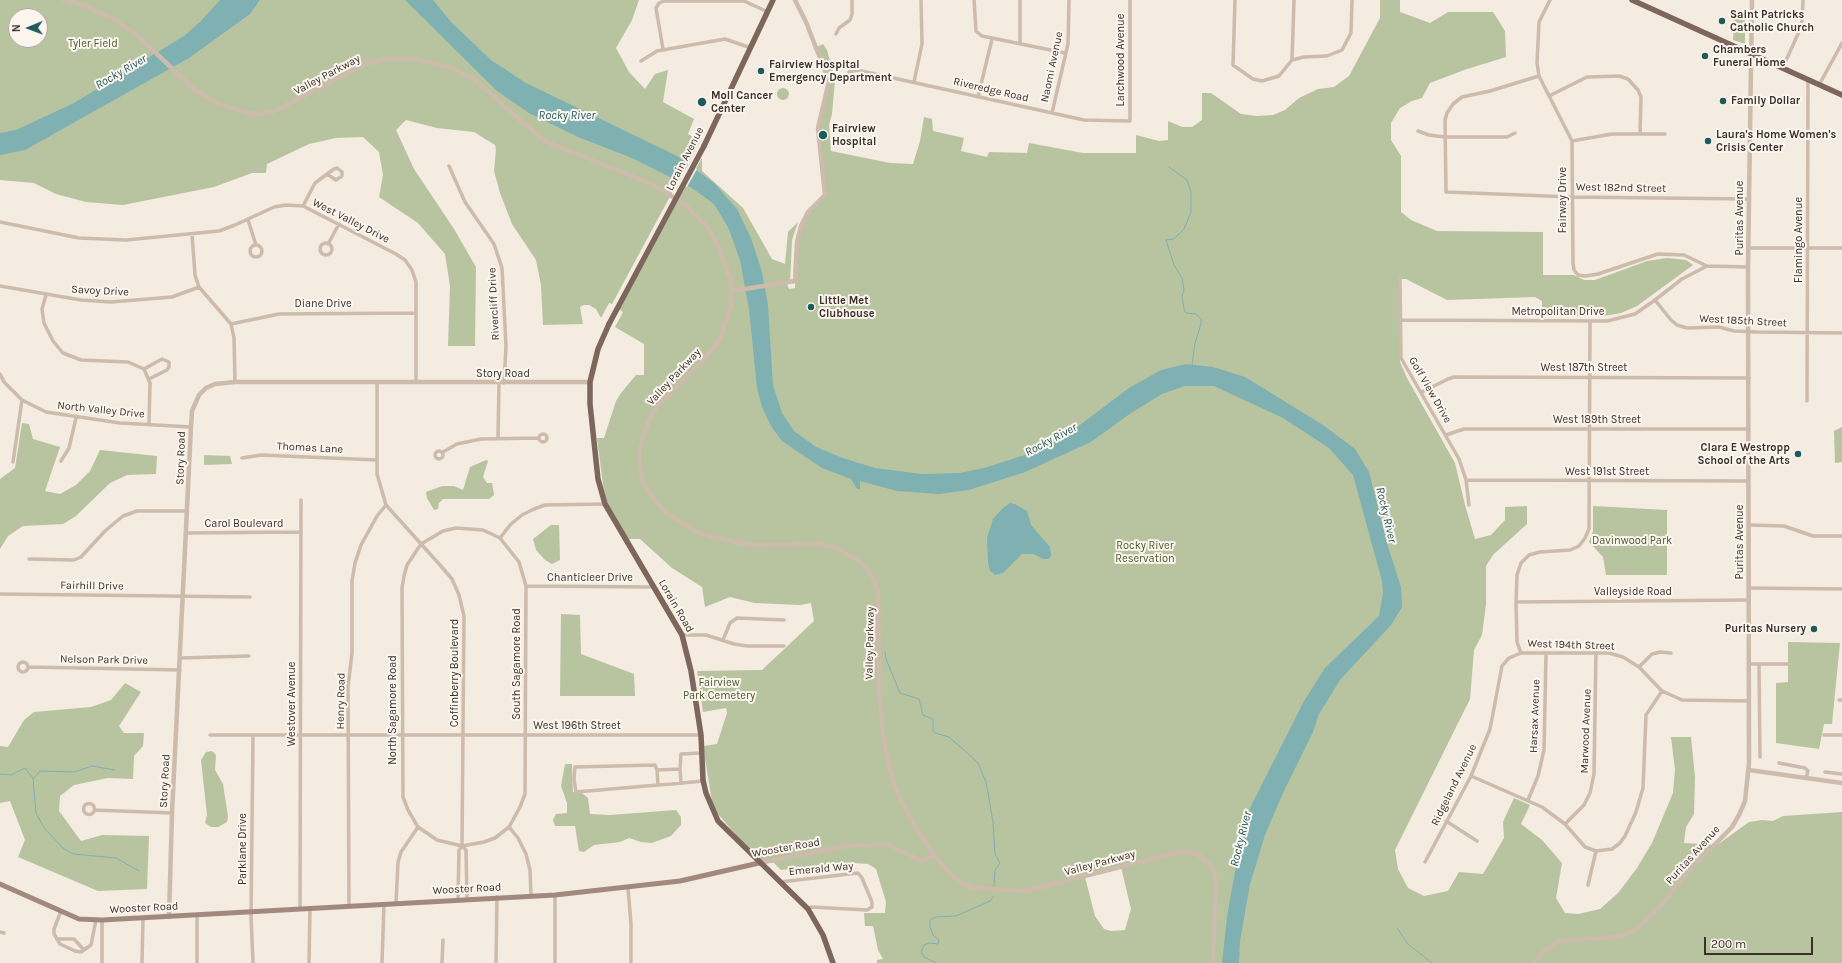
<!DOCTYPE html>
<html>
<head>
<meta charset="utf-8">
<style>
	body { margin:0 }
	#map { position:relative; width:1842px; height:963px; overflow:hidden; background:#f4ebe1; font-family:Karla,sans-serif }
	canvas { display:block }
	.north { position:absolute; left:8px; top:8px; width:40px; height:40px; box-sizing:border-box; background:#fbf5ee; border:1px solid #aea6a0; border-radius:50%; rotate:269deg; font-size:11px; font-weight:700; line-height:16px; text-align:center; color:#3b302b }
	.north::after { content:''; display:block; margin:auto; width:14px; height:18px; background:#1f5a5e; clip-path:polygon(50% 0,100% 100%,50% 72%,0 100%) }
	.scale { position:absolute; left:1704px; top:937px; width:109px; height:18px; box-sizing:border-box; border:2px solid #3b302b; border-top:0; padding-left:5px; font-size:12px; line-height:14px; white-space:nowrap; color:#3b302b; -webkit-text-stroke:3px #fbf5ee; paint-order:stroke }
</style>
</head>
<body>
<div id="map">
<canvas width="1842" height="963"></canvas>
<div class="north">N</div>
<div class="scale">200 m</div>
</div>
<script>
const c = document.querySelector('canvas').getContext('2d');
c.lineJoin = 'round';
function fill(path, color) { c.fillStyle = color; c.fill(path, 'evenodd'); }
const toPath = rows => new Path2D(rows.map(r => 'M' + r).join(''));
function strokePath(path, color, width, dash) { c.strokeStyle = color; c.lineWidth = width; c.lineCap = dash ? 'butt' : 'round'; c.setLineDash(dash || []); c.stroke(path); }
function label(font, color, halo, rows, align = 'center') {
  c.font = font + ' Karla,sans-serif'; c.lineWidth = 4; c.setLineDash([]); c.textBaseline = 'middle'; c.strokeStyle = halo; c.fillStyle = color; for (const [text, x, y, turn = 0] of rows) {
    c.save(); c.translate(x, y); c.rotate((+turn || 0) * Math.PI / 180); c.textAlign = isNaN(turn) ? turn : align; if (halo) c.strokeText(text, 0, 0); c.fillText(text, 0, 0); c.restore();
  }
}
fill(toPath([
	[0,0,248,0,257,4,260,0,639,0,632,20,616,48,629,72,645,89,655,74,668,70,663,102,694,119,688,134,700,141,612,304,609,303,601,318,596,309,589,305,584,305,580,307,583,324,543,325,541,285,536,260,512,224,500,193,494,171,496,149,495,145,474,132,437,128,406,120,396,130,414,169,454,229,476,267,475,346,448,346,450,286,445,254,418,223,379,197,383,175,379,152,363,137,336,138,309,144,267,164,266,173,252,173,214,187,123,205,86,202,56,194,34,183,0,180],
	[16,16,40,16,40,40,16,40],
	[1380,0,1400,0,1400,12,1430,23,1448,12,1493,12,1505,31,1506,57,1464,70,1430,83,1422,98,1412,101,1400,108,1391,123,1391,140,1401,156,1401,212,1411,220,1437,231,1543,232,1543,275,1574,275,1584,280,1595,280,1647,261,1667,258,1686,260,1693,265,1637,306,1621,313,1604,316,1542,316,1542,301,1535,297,1447,300,1406,279,1401,279,1400,362,1407,378,1455,463,1465,505,1475,539,1491,535,1505,520,1505,507,1527,506,1527,524,1493,555,1486,566,1486,604,1482,635,1474,650,1470,699,1395,850,1398,869,1408,888,1424,896,1448,891,1459,872,1483,874,1504,838,1503,822,1514,798,1530,805,1521,824,1542,840,1562,863,1556,898,1565,913,1578,914,1600,909,1618,893,1637,868,1652,843,1673,793,1675,770,1671,737,1691,737,1695,777,1694,814,1686,827,1684,843,1717,845,1749,822,1762,820,1773,821,1783,816,1842,812,1842,963,877,963,877,960,883,959,878,950,873,926,865,926,864,913,885,913,886,902,876,869,868,864,854,863,781,870,771,860,759,862,713,808,703,746,717,744,727,713,726,708,703,712,697,671,762,670,814,621,811,603,800,605,755,603,730,597,705,607,702,587,672,568,640,539,627,539,605,500,597,438,604,438,616,401,621,393,636,375,644,375,644,344,615,327,623,312,616,307,702,158,702,171,743,208,772,259,785,264,788,232,798,222,792,240,790,284,787,284,789,289,795,288,797,241,807,211,825,197,818,129,831,81,817,47,823,44,827,50,835,80,832,114,829,125,831,151,890,163,913,164,920,141,924,117,932,119,933,131,964,138,961,151,987,157,989,152,1027,153,1029,143,1083,153,1136,153,1136,135,1159,141,1168,140,1168,121,1182,127,1192,127,1202,120,1202,93,1211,93,1241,114,1257,116,1273,115,1285,110,1299,98,1318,89,1334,87,1349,76,1380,18],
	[1121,867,1131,909,1125,930,1111,931,1104,929,1095,916,1085,877],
	[1734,14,1745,15,1745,44,1733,40],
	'777 94a6 6 0 1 1 12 0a6 6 0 1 1-12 0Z',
	[22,423,29,424,33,439,60,447,45,491,60,494,76,485,90,471,100,450,157,456,156,474,127,475,110,483,76,516,63,524,23,526,8,536,0,549,0,479,15,468],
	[1842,427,1842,462,1835,463,1834,431],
	[204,455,230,456,232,464,204,465],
	[486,460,488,461,483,477,487,483,492,483,494,495,489,499,443,499,439,503,438,509,434,510,427,498,426,492,442,486,454,486,463,490,470,467],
	[1593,506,1667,510,1667,575,1606,575,1603,557,1589,542,1593,531],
	[551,525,559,525,560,560,552,564,545,560,536,550,533,539],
	[561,614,580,615,581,654,634,674,635,696,560,696],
	[1788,642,1840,643,1832,724,1824,724,1819,749,1776,743,1776,683,1788,682],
	[125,683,141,692,119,726,124,733,144,733,143,746,134,756,133,779,108,778,74,785,60,796,59,811,81,841,102,835,149,836,147,889,98,891,18,857,25,840,10,801,0,803,0,746,8,747,24,720,34,712,91,707,111,700],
	[212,751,216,755,215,770,223,784,228,816,227,822,218,827,211,827,205,823,207,815,201,760,206,752],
	[565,764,572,764,573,792,582,793,588,798,590,814,610,815,676,810,681,817,681,825,671,836,652,843,641,842,629,838,620,842,594,845,584,852,579,851,575,826,555,826,553,820,556,814,567,813,567,803,561,786]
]), '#b8c4a0');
fill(toPath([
	[220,0,260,0,250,14,189,58,25,150,0,155,0,133,16,130,74,103,184,36,200,22],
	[405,0,433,0,451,22,491,60,526,83,677,156,714,183,737,209,751,238,762,272,768,305,773,385,782,413,794,431,816,447,843,458,875,468,922,474,960,473,984,468,1028,454,1064,437,1129,388,1161,370,1186,364,1213,367,1245,377,1323,425,1355,449,1369,472,1388,547,1401,587,1402,607,1391,625,1340,680,1319,714,1313,732,1282,795,1265,835,1250,884,1240,941,1239,963,1222,963,1227,917,1242,832,1247,814,1304,701,1325,668,1379,616,1383,593,1382,581,1353,475,1329,448,1283,418,1214,386,1185,386,1162,394,1131,413,1091,442,1025,472,969,490,939,494,897,491,860,481,860,489,857,489,851,479,822,468,782,441,771,426,762,407,757,388,749,309,740,260,728,227,714,204,692,188,632,158,578,137,529,113,497,91],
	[1010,503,1015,504,1027,511,1031,525,1050,547,1051,556,1048,559,1043,559,1034,554,1022,554,1003,573,995,575,990,571,988,563,987,538,993,519,1002,509]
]), '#7fb0b2');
fill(toPath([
	[689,163,697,169,687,187,678,183]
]), '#f4ebe1');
strokePath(toPath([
	[1169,167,1187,180,1191,191,1191,212,1184,229,1174,239,1166,240,1174,265,1182,278,1184,290,1182,296,1184,309,1186,313,1196,314,1201,319,1201,324,1195,343,1192,365],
	[885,652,886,659,900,693,919,699,923,715,933,719,933,730,935,733,949,737,965,751,978,763,986,782,993,822,995,854,1000,863,995,870,994,886],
	[0,774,11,775,25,768,33,778,36,813,44,828,63,848,73,854,116,858,139,871],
	[34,778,40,771,74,772,92,766,115,770],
	[1397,928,1408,944,1432,963],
	[936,963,924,957,921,952,924,945,929,943,938,944,939,940,933,935,930,927,930,920,936,917,956,916,990,901,994,896]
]), '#7fb0b2', 1);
strokePath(toPath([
	[974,0,976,31,982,36,1065,53],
	[1235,0,1233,65,1253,79,1262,81,1279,76,1292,60,1304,57,1327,56,1342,50,1351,33,1352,0],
	[1550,0,1539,22,1537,63,1539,76,1572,141,1573,263,1574,270,1578,275,1585,276,1598,274,1658,254,1684,255,1707,266],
	[836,34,839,28,850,20,852,14,852,0],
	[1020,43,1020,0],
	[663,49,656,8,659,3,664,1,744,1,768,12],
	[1292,60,1294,0],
	[641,61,657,51,725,39,751,48],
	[1783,67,1798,34,1802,21,1803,0],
	[849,72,857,70,1084,120,1130,121,1130,0],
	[1539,76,1490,91,1462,97,1453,104,1447,113,1445,120,1446,192,1572,197,1749,199],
	[914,82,922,44,921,0],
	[1819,85,1842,43],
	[1549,96,1587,77,1619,76,1628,79,1638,90,1641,97,1640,134],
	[978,97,992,39],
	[1052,113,1068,44,1069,0],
	[1418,131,1429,135,1445,137,1507,137,1515,133],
	[1572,141,1612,134,1665,134],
	[449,166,465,202,494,244,502,268,506,346,504,383],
	[303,206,315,183,334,169,337,168,342,172,342,176,336,180,327,174],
	[248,220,256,245],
	[0,222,79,238,126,240,219,231,235,225,274,207,286,205,303,206,396,254,405,260,412,270,416,282,416,382],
	[192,234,195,275,199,287,231,324,234,338,235,382],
	'320 249a6 6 0 1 1 12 0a6 6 0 1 1-12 0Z',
	[328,244,339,224],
	'250 251a6 6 0 1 1 12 0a6 6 0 1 1-12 0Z',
	[1749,248,1842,248],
	[1400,278,1401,358,1459,459,1466,480,1469,505],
	[0,286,81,300,111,302,172,297,199,287],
	[46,295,42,309,44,323,53,341,63,353,81,360,128,362,144,369,150,383,149,424],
	[1655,300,1671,320,1677,325,1687,328,1719,327,1734,331,1757,332,1842,333],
	[1400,320,1607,321,1635,314,1655,300,1682,279,1707,266,1748,267],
	[231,324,279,314,416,313],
	[144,369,162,359,169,362,169,367,167,370,149,379],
	[0,374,4,382,22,400,46,412,120,423,191,427],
	[377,383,377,474,386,505,440,565,452,579,459,595,464,616,462,846,459,850,458,900],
	[1422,392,1448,379,1454,377,1749,378],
	[1807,401,1808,79],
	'539 438a4 4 0 1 1 8 0a4 4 0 1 1-8 0Z',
	[1446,435,1464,429,1749,429],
	[498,438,499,383],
	'435 455a4 4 0 1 1 8 0a4 4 0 1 1-8 0Z',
	[443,452,457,444,481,439,539,438],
	[242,458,261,455,377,460],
	[61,461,69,448,76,418],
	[13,462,22,400],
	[1466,480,1748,481],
	[1749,525,1784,526,1813,536,1842,536],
	[456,528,483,530,500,538,519,562,526,586,525,794,520,807,509,827,495,838,484,842,462,846,437,840,418,827,408,810,403,797,402,588,404,576,407,565,421,544,443,531,456,528],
	[186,533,301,532],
	[500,538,511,524,522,515,534,509,545,505,605,504],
	[29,559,74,560,81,557,105,531,123,516,137,511,187,511],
	[526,586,653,587],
	[1749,588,1842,589],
	[0,594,250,597],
	[1516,602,1749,600],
	[682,635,706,635,734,644,747,646,784,646],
	[723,640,730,623,737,618,784,620],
	[1521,653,1517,642,1516,602,1517,575,1521,563,1529,555,1540,552,1570,550,1579,546,1585,538,1589,529,1590,322],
	[180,658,249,656],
	'18 667a5 5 0 1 1 10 0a5 5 0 1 1-10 0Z',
	[1749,664,1788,664],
	[1759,664,1760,757],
	[28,667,180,670],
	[1639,667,1652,654,1660,652,1671,653],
	[1839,700,1842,700],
	[210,735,701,735],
	[1824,735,1842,735],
	[253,736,251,916,253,963],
	[1779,763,1805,768,1808,771,1806,778],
	[680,769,681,754,702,753],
	[657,770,655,765,575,767,574,779,576,792,658,785],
	[1825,772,1842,774],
	[1471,776,1542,807,1565,824,1585,847,1596,851,1612,849,1620,843,1625,836,1636,812,1643,788,1646,715,1662,691],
	[681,783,680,769,657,770,658,785,672,784,703,781],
	[1528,800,1538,776,1544,750,1546,654],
	'83.5 809a5.5 5.5 0 1 1 11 0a5.5 5.5 0 1 1-11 0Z',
	[94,810,172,813],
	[1446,821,1477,841],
	[1565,824,1584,805,1590,793,1594,774,1596,653],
	[509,827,518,838,526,854,530,870,531,896],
	[462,846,466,850,467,899],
	[1425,862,1471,776,1490,729,1502,666,1509,658,1521,653,1609,653,1623,657,1639,667,1662,691,1682,700,1749,701],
	[780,882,858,873,862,878,872,902,872,907,867,910,811,907,808,909],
	[1588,885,1596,851],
	[628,888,631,924,631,963],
	[555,895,555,963],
	[396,903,398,862,401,852,418,827],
	[349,906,348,687,352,653,352,581,355,563,361,545,377,516,386,505],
	[300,908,301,500],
	[61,911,54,929,54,934,60,944,75,951,81,952,91,945,96,920],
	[102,920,102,963],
	[0,932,4,933],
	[57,939,74,939,84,950],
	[142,963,143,919],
	[197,963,197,916],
	[309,963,310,908],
	[382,963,384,904],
	[442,963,443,940],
	[496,963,497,897]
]), '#cdbbac', 3.5);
strokePath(toPath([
	[64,0,86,6,114,19,138,36,196,91,221,105,249,113,262,114,275,111,365,64,385,59,415,59,449,67,474,79,544,141,652,184,683,203,707,226,719,247,731,281,731,306,720,339,705,358,656,408,649,421,640,446,639,457,642,480,649,492,664,511,674,518,698,532,711,537,751,545,819,544,837,548,859,561,867,569,874,580,878,591,879,693,884,742,893,782,902,803,916,828,934,855,951,875,965,885,976,888,1026,891,1179,852,1190,852,1199,855,1212,867,1215,874,1216,886,1213,963],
	[732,291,795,281,797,242,801,226,808,212,825,195,818,128,829,81,806,22,795,0],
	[1749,770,1842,783],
	[759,863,846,846,886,844,922,861,934,855],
	[169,917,172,813,191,427,192,411,199,395,206,388,215,384,235,382,590,382],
	[1534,963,1543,952,1560,941,1615,937,1628,933,1639,927,1662,905,1683,877,1732,827,1739,815,1745,801,1749,763,1748,267,1752,0]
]), '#cdbbac', 4.5);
strokePath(toPath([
	[0,884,79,919,102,920,555,895,680,881,759,863]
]), '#a18a7d', 5);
strokePath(toPath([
	[1632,0,1842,95],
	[704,146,773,0],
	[609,324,598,349,590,382,590,404,598,479,605,504,682,635,691,671,701,735,703,780,706,793,718,821,808,909,823,935,833,963]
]), '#7d675c', 5.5);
strokePath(toPath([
	[609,324,704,146]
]), '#7d675c', 5.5);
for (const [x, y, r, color] of [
	[1722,21,4,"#1f5a5e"],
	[1705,56,4,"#1f5a5e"],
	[761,71,4,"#1f5a5e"],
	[1723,101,4,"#1f5a5e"],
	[702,102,5,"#1f5a5e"],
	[823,135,5,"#1f5a5e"],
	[1708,141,4,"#1f5a5e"],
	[811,307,4,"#1f5a5e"],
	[1798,454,4,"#1f5a5e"],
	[1814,629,4,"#1f5a5e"]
]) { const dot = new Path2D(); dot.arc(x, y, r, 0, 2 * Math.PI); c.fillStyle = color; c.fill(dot); strokePath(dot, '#fbf5ee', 1.5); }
label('bold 11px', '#3b302b', '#fbf5ee', [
	["Saint Patricks",1730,15],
	["Catholic Church",1730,28],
	["Chambers",1713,50],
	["Funeral Home",1713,63],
	["Fairview Hospital",769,65],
	["Emergency Department",769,78],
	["Moll Cancer",711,96],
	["Center",711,109],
	["Family Dollar",1731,101],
	["Fairview",832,129],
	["Hospital",832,142],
	["Laura's Home Women's",1716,135],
	["Crisis Center",1716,148],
	["Little Met",819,301],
	["Clubhouse",819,314],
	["Clara E Westropp",1790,448,"right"],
	["School of the Arts",1790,461,"right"],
	["Puritas Nursery",1806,629,"right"]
], 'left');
label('11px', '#4a5a2e', '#fbf5ee', [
	["Tyler Field",93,44],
	["Davinwood Park",1632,541],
	["Rocky River",1145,546],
	["Reservation",1145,559],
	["Fairview",719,683],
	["Park Cemetery",719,696]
]);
label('11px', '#3b302b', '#fbf5ee', [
	["Larchwood Avenue",1121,60,-90],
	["Naomi Avenue",1052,67,-78],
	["Valley Parkway",327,75,-28],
	["Riveredge Road",991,90,13],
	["Lorain Avenue",685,159,-63],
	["West 182nd Street",1621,188,1],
	["Fairway Drive",1563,200,-90],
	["Puritas Avenue",1740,218,-90],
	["West Valley Drive",351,221,27],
	["Flamingo Avenue",1799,240,-90],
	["Savoy Drive",100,291,3],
	["Diane Drive",323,304],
	["Rivercliff Drive",494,304,-93],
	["Metropolitan Drive",1558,312],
	["West 185th Street",1743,321,3],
	["West 187th Street",1584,368],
	["Story Road",503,374],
	["Valley Parkway",674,377,-47],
	["Golf View Drive",1430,390,60],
	["North Valley Drive",101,410,6],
	["West 189th Street",1597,420],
	["Thomas Lane",310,448,3],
	["Story Road",181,458,-88],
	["West 191st Street",1607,472],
	["Carol Boulevard",244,524],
	["Puritas Avenue",1740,542,-90],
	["Chanticleer Drive",590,578],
	["Fairhill Drive",92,586,1],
	["Valleyside Road",1633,592],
	["Lorain Road",676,606,60],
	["Valley Parkway",870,643,-89],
	["West 194th Street",1571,645,2],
	["Nelson Park Drive",104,660,1],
	["South Sagamore Road",517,664,-90],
	["Coffinberry Boulevard",455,673,-90],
	["Henry Road",341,701,-89],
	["Westover Avenue",292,704,-90],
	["North Sagamore Road",393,710,-90],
	["Harsax Avenue",1535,716,-88],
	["West 196th Street",577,726],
	["Marwood Avenue",1586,731,-88],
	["Story Road",165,781,-87],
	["Ridgeland Avenue",1454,785,-64],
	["Wooster Road",786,848,-10],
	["Parklane Drive",243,849,-90],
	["Puritas Avenue",1693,855,-48],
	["Valley Parkway",1100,863,-15],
	["Emerald Way",821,869,-5],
	["Wooster Road",467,889,-3],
	["Wooster Road",144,908,-3]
]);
label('italic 12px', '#1f5a5e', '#fbf5ee', [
	["Rocky River",121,72,-30],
	["Rocky River",567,116],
	["Rocky River",1051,440,-28],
	["Rocky River",1386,515,77],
	["Rocky River",1241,839,-76]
]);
</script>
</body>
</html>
